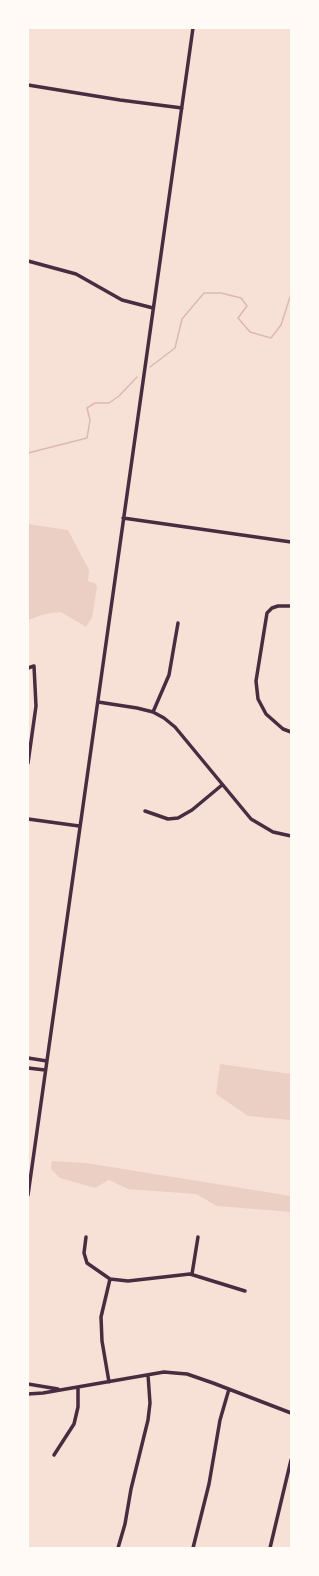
<!DOCTYPE html>
<html>
<head>
<meta charset="utf-8">
<style>
	body { margin:0 }
	#map { position:relative; width:319px; height:1576px; overflow:hidden; background:#f7e1d7; font-family:Jost,sans-serif }
	canvas { display:block }
	.frame { position:absolute; inset:0; border:29px solid #fffaf5; pointer-events:none }
</style>
</head>
<body>
<div id="map">
<canvas width="319" height="1576"></canvas>
<div class="frame"></div>
</div>
<script>
const c = document.querySelector('canvas').getContext('2d');
c.lineJoin = 'round';
function fill(path, color) { c.fillStyle = color; c.fill(path, 'evenodd'); }
const toPath = rows => new Path2D(rows.map(r => 'M' + r).join(''));
function strokePath(path, color, width, dash) { c.strokeStyle = color; c.lineWidth = width; c.lineCap = dash ? 'butt' : 'round'; c.setLineDash(dash || []); c.stroke(path); }
fill(toPath([
	[28,524,68,530,89,570,88,581,96,584,97,587,92,618,86,627,61,612,45,614,28,620],
	[220,1064,291,1074,291,1120,248,1116,216,1094],
	[52,1161,86,1163,291,1196,291,1212,217,1206,196,1194,128,1189,109,1180,95,1188,60,1178,51,1169]
]), '#ebcfc5');
strokePath(toPath([
	[150,367,175,348,182,319,204,293,221,293,241,298,247,306,238,318,250,332,271,338,281,325,291,294],
	[28,453,87,438,90,420,87,408,95,403,109,403,119,396,137,377]
]), '#dcb8b0', 1.5);
strokePath(toPath([
	[28,85,120,100,182,108],
	[28,261,76,274,122,300,153,308],
	[123,518,291,542],
	[291,606,278,606,272,608,267,613,256,681,258,699,266,714,283,729,291,732],
	[28,668,34,666,36,706,28,763],
	[98,702,137,708,153,712,164,718,175,727,251,819,273,832,291,836],
	[153,712,169,675,178,623],
	[145,811,168,819,178,818,192,810,222,785],
	[28,819,79,826],
	[28,1058,47,1061],
	[28,1068,45,1070],
	[28,1195,193,28],
	[86,1237,84,1253,87,1263,110,1279,128,1281,190,1274,245,1291],
	[192,1274,198,1237],
	[109,1382,102,1341,101,1317,110,1279],
	[28,1384,58,1389],
	[28,1394,43,1393,164,1372,175,1373,187,1374,213,1383,291,1413],
	[54,1455,74,1424,78,1407,78,1387],
	[118,1548,125,1524,131,1489,148,1420,150,1403,148,1375],
	[193,1548,209,1484,220,1420,229,1389],
	[270,1548,291,1460]
]), '#4a2c40', 3.5);
</script>
</body>
</html>
